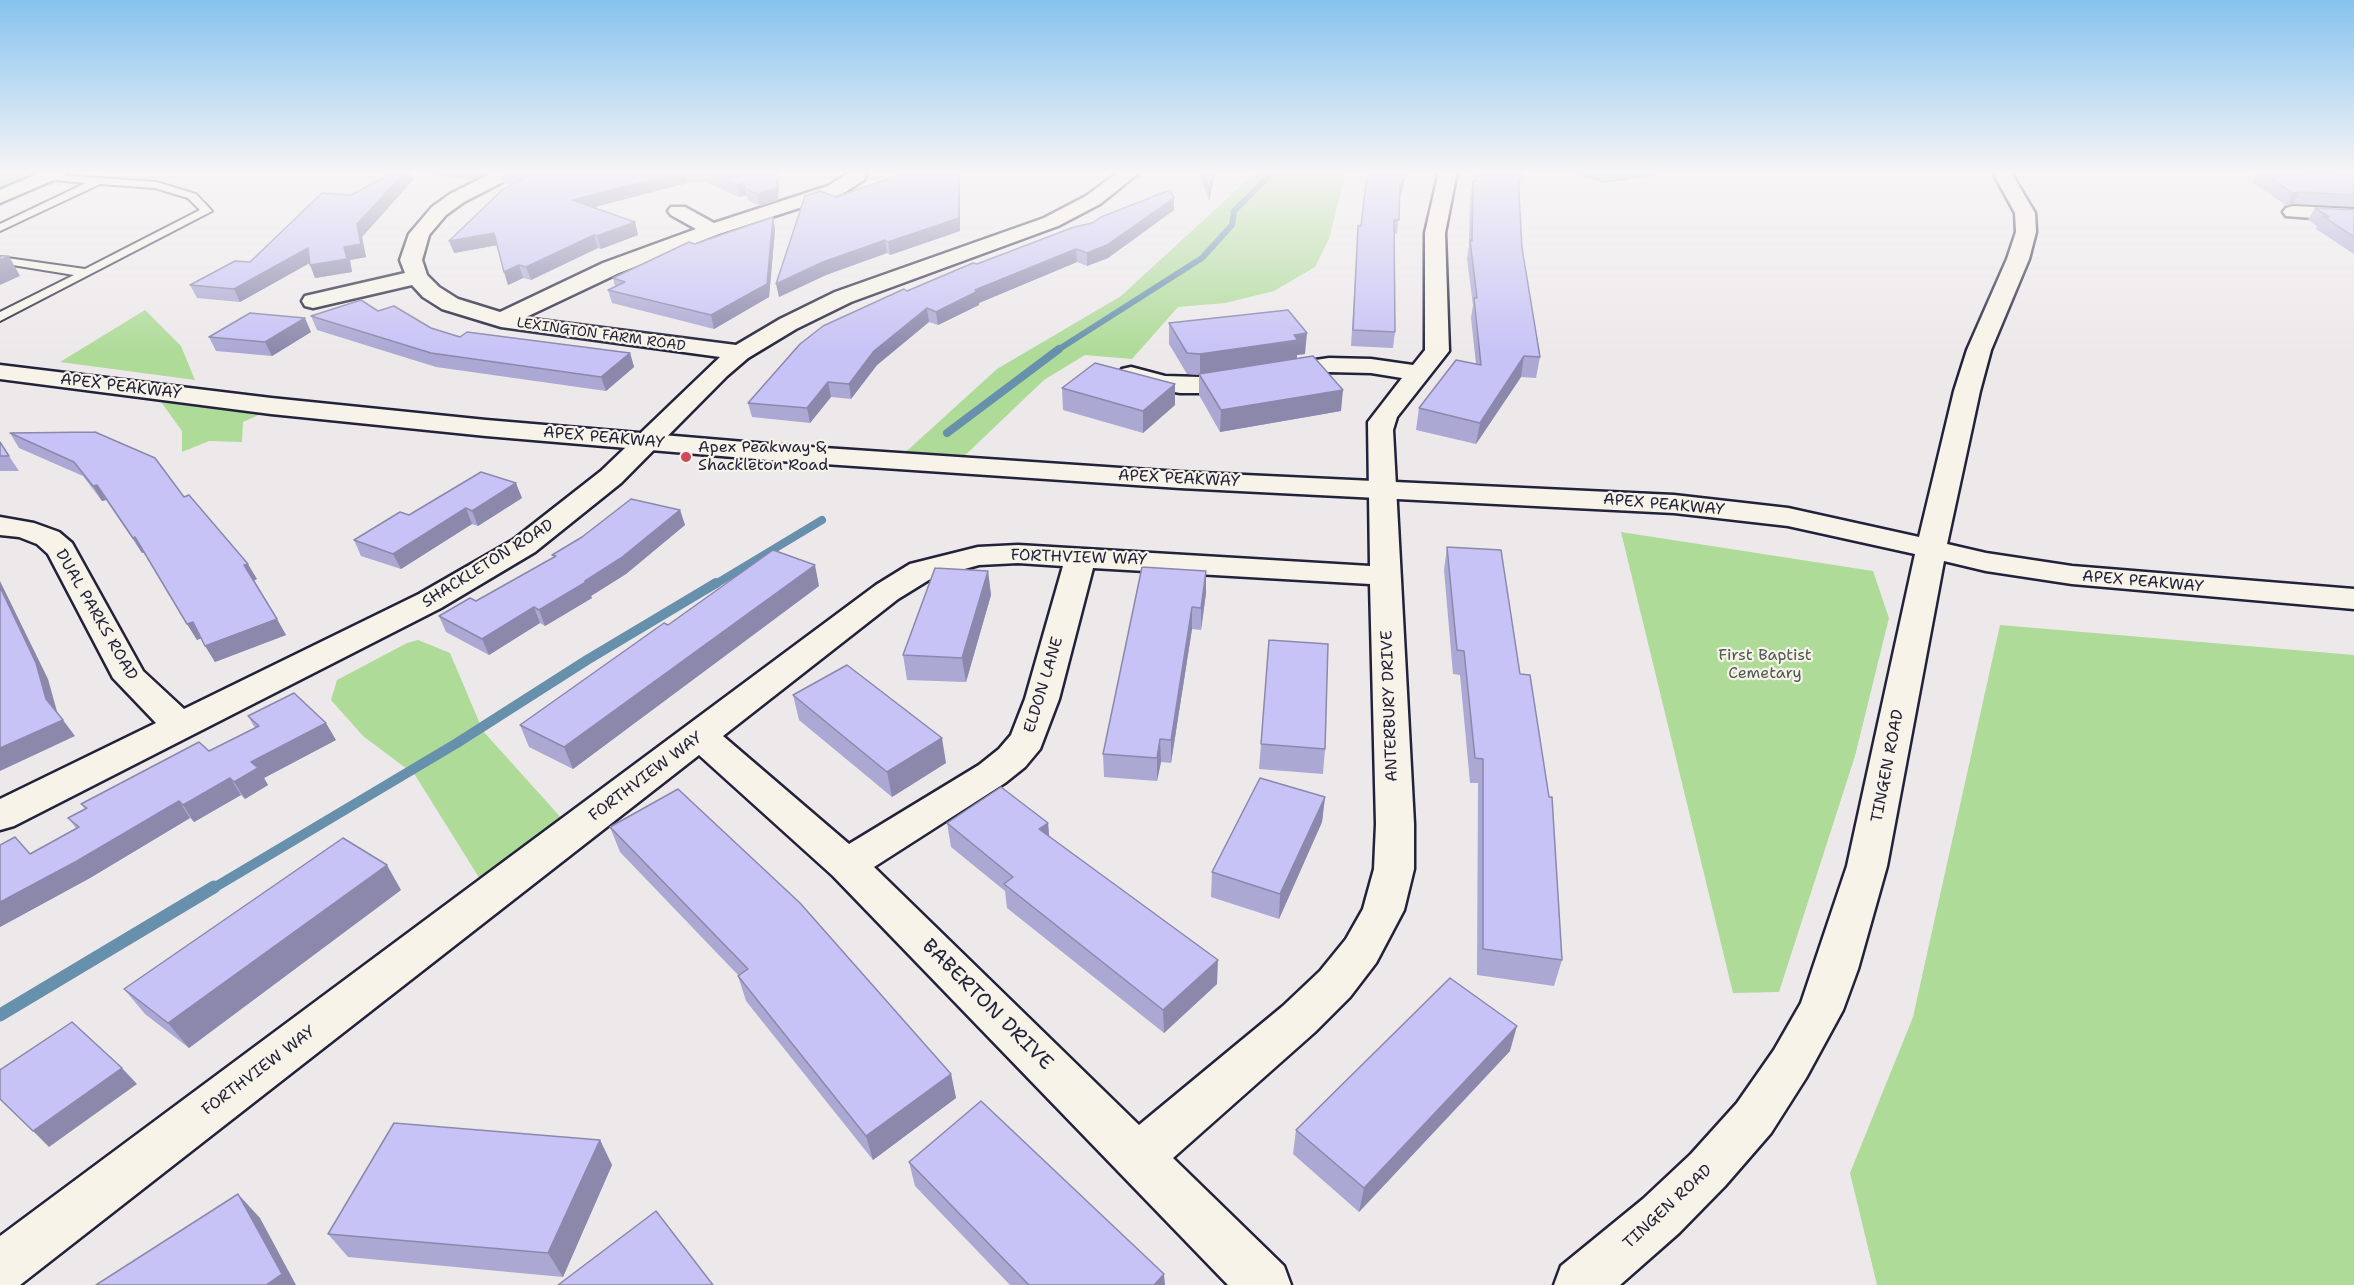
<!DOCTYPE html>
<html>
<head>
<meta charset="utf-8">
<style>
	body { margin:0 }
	canvas { display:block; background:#ede9eb }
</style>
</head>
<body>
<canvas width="2354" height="1285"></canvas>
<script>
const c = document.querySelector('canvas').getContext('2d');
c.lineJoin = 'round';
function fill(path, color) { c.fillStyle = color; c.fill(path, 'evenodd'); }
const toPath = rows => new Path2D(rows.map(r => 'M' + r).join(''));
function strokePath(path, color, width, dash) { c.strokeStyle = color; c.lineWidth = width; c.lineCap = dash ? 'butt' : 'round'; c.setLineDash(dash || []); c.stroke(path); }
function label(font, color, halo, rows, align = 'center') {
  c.font = font + ' "Shantell Sans",sans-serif'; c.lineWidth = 4.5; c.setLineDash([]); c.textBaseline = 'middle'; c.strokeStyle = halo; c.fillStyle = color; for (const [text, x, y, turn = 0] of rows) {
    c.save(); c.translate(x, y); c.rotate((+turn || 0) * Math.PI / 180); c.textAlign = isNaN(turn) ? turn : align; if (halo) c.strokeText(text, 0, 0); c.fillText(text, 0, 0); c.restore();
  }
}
fill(toPath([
	[0,171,34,171,36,173,0,189],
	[1257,171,1346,171,1329,239,1315,267,1274,291,1225,303,1178,307,1132,359,1085,355,1044,380,958,462,896,456,909,449,997,369,1121,296],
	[145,310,181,346,195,380,60,362],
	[161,402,261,414,243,422,242,442,209,441,182,452,182,431],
	[1621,532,1873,571,1889,618,1855,756,1779,992,1733,993],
	[2000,625,2354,655,2354,1285,1877,1285,1850,1173,1913,1017],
	[418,640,450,653,483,731,564,821,483,884,415,775,363,736,331,700,337,680,407,643]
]), '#afdb99');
const water = toPath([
	[1572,171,1675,171,1604,182,1572,171]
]);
fill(water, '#94d9f6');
strokePath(water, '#6690ab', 1.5);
strokePath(toPath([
	[1056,351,1202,258,1232,225,1234,211,1274,171]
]), '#6690ab', 6);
strokePath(toPath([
	[947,433,1059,349],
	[714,585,822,520]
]), '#6690ab', 8);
strokePath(toPath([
	[212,889,457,743,587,660,716,583]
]), '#6690ab', 10);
strokePath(toPath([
	[0,1015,214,887]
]), '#6690ab', 13);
const lane = toPath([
	[46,174,156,182,196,194,212,211,0,321,0,312,74,275,0,263,0,257,85,269,200,210,188,198,155,188,100,184,0,231,0,224,86,183,42,179,41,177,46,174]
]);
const street = toPath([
	[44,171,68,171,65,175,0,203,0,190,44,171],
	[496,171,519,171,516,175,464,202,446,215,429,235,422,260,427,275,439,287,458,299,500,312,603,263,696,229,671,215,668,211,671,207,685,207,714,223,828,186,850,172,864,172,866,176,864,180,842,194,719,234,619,273,524,318,736,345,780,319,835,292,1044,218,1086,196,1120,171,1141,171,1100,204,1058,226,851,302,796,329,748,358,727,376,621,483,535,552,441,608,14,826,0,830,0,799,156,723,113,678,48,554,37,544,19,537,0,535,0,517,34,523,59,532,72,543,143,671,184,709,419,594,513,540,601,471,720,357,501,327,442,309,423,297,412,285,313,308,305,306,302,301,305,296,405,273,400,260,409,234,432,207,450,194,496,171],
	[1439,171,1457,171,1445,233,1449,351,1397,417,1393,430,1414,824,1414,869,1404,910,1376,963,1350,997,1315,1032,1173,1158,1284,1266,1291,1285,1228,1285,833,876,699,755,20,1285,0,1285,0,1236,876,585,910,564,978,547,1018,545,1370,566,1368,422,1402,378,1371,373,1329,372,1200,393,1180,393,1163,390,1122,379,1119,374,1122,369,1131,367,1165,376,1200,377,1329,358,1371,359,1413,365,1425,350,1425,233,1439,171],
	[1018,563,1063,566,1025,699,1011,735,999,749,979,765,849,844,723,736,898,599,932,578,979,565,1018,563],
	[1093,568,1370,584,1376,824,1374,869,1363,909,1346,939,1320,971,1283,1006,1139,1125,874,867,1005,783,1025,767,1040,749,1059,699,1093,568],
	[2293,206,2354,209,2354,221,2286,216,2283,212,2286,208,2293,206]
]);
const secondary = toPath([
	[1992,171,2010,171,2035,213,2036,232,2029,259,1991,350,1980,391,1947,544,1986,553,2072,566,2354,589,2354,609,2072,584,1986,571,1944,561,1887,866,1858,969,1843,1010,1806,1078,1771,1133,1725,1186,1679,1233,1620,1285,1554,1285,1561,1266,1643,1199,1691,1154,1737,1103,1774,1050,1801,1003,1847,866,1915,554,1788,526,1674,513,1180,488,780,461,486,436,271,414,0,379,0,365,271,398,486,420,780,445,1180,472,1674,495,1788,508,1919,537,1954,391,1967,350,2007,259,2016,232,2015,213,1992,171]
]);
strokePath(lane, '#22223b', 4);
strokePath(street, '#22223b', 5);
strokePath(secondary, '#22223b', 5);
fill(lane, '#f7f3e8');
fill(street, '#f7f3e8');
fill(secondary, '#f7f3e8');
fill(toPath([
	[417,171,492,171,473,180,418,173],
	[503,171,780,171,780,174,777,175,779,185,778,200,760,206,749,201,746,195,739,197,706,182,687,183,593,207,635,222,638,235,601,249,598,248,531,280,523,278,508,285,497,245,454,253,513,185,504,184,500,172],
	[1198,171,1219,171,1215,173,1209,201],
	[1476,171,1522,171,1519,192,1522,248,1540,357,1536,378,1521,377,1476,444,1416,430,1419,408,1476,364,1471,318,1473,305,1467,259,1469,245,1470,198,1473,181,1475,181],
	[2257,171,2354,174,2354,207,2293,204,2287,206,2252,182],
	[413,180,362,237,366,257,350,260,352,272,315,278,310,263,240,302,197,298,190,285,250,262,351,195],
	[836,197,960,231,890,255,887,253,826,275,779,297],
	[1400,197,1397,234,1394,234,1395,332,1393,348,1351,346,1358,226,1361,226],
	[2315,208,2354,210,2354,254,2316,229,2317,226,2308,220],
	[1174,210,1108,258,1087,266,1077,262,979,303,979,305,938,325,929,322,877,365,851,399,831,397,810,423,752,417,748,403,907,291,977,264],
	[773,217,775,230,769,297,714,329,612,303,608,290,615,286,613,278,695,244],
	[378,311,460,337,630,353,634,367,606,391,436,367,317,330,311,316],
	[1169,323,1305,354,1297,355,1297,359,1341,411,1220,432,1199,395,1199,375,1187,374,1169,344],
	[311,332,272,356,216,351,209,337],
	[1175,384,1175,405,1143,433,1063,410,1062,388],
	[10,433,184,497,257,579,254,580,286,635,215,662,201,638,197,640,144,553,142,553,106,500,102,501,83,476,19,448],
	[0,442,9,456,19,471,0,471],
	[522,498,478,526,472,524,401,569,361,556,354,540,409,515],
	[680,510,685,525,626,574,591,596,592,598,545,626,540,623,489,655,446,632,439,616,476,601,554,558,552,555],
	[1447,547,1562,960,1554,986,1477,975,1478,783,1470,783,1460,675,1453,674,1444,570],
	[988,571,991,595,966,682,907,680,903,655],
	[1206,571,1206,593,1201,630,1192,629,1171,763,1161,762,1157,781,1104,777,1103,754],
	[819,586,573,769,529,747,520,725,668,625],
	[793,695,946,763,892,797,799,720],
	[248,716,336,740,264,778,268,785,245,799,241,795,194,822,190,818,90,878,0,927,0,845,30,854,76,828,68,818,85,809,81,804,209,751,255,728],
	[1261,744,1325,749,1323,774,1259,769],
	[1325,797,1322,822,1279,919,1211,897,1212,872],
	[947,823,1048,823,1049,836,1217,984,1164,1033,1007,908,1005,891,951,847],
	[610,827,951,1074,956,1098,873,1160,746,1001,738,976,738,975,620,852],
	[401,890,189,1048,145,1014,124,989],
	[1510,1051,1359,1212,1293,1154,1296,1130],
	[600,1140,612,1165,563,1277,348,1257,328,1234],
	[909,1162,1165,1285,1010,1285,915,1186]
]), '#aba8d4');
fill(toPath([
	[406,171,409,171,413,180,362,237,366,257,350,260,352,272,315,278,310,265,344,247,357,224],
	[470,171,492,171,473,180],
	[684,171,687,183,576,212,572,200],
	[762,171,780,171,780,174,777,175,779,185,778,200,760,206,757,194],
	[959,171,960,171,960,231,890,255,888,242],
	[1213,171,1219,171,1215,173,1209,201,1209,189],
	[1405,171,1408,171,1399,200,1400,186],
	[743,183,746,195,739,197,737,185],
	[2300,192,2293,204,2287,206,2293,193],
	[1174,198,1174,210,1108,258,1087,266,1087,253],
	[773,217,775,230,769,297,714,329,711,315],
	[635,222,638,235,601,249,597,236],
	[494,233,498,245,454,253,449,241],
	[594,235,598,248,531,280,526,267],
	[885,240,887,253,826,275,779,297,776,284,823,262],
	[308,248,313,261,240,302,234,289],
	[1076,249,1077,262,979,303,979,305,938,325,936,312,975,290],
	[9,256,20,276,0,285,0,260],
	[519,265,523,278,508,285,504,272],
	[927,308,929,322,877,365,851,399,849,384,874,351],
	[305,318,311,332,272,356,265,342],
	[1307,333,1305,354,1297,355,1297,360,1200,375,1200,354,1294,335],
	[630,353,634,367,606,391,601,377],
	[1524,356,1521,377,1476,444,1480,423],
	[828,382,831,397,810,423,807,408],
	[1175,384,1175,405,1143,433,1143,411],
	[1343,390,1341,411,1220,432,1221,410],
	[516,483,522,498,478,526,472,511],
	[97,485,106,500,102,501,93,486],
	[466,508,472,524,401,569,393,554],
	[680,510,685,525,626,574,591,596,592,598,545,626,539,610,585,581],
	[135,537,144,552,142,553,133,538],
	[248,564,257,579,253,581,244,565],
	[815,565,819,586,573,769,564,747],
	[988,571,991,595,966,682,962,658],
	[1206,571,1206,593,1201,630,1201,608],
	[0,581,48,679,58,715,46,699,0,587],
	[534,607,540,623,489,655,482,639],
	[1192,607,1192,629,1171,763,1171,740],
	[277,619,286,635,215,662,205,646],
	[193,622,202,638,197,640,187,624],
	[63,720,75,736,0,771,0,748],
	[326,723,336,740,264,778,268,785,245,799,234,782,251,762],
	[942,738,946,763,892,797,887,772],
	[1160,739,1161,762,1157,781,1157,758],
	[230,778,241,795,194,822,183,805],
	[1325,797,1322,822,1279,919,1280,894],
	[179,801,190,818,90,878,0,927,0,902],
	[1048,823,1050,846,1039,829],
	[387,865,401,890,189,1048,168,1023],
	[1218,960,1217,984,1164,1033,1163,1010],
	[1517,1026,1510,1051,1359,1212,1364,1188],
	[122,1068,137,1084,49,1147,33,1131],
	[951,1074,956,1098,873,1160,866,1136],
	[600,1140,612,1165,563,1277,548,1253],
	[238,1194,260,1218,296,1285,266,1285],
	[1164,1274,1165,1285,1154,1285]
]), '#8b88ac');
const building = toPath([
	[396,171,406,171,357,224,361,244,344,247,347,259,310,265,308,248,234,289,190,285,235,261,250,262,322,193,351,195,396,171],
	[503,171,686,171,572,200,635,222,597,236,594,235,526,267,519,265,504,272,494,233,449,241,502,190,530,175,500,172,503,171],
	[704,171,772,171,777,173,776,188,757,194,746,189,743,183,737,185,704,171],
	[911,171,959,171,959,218,888,242,885,240,823,262,776,284,805,196,820,191,836,197,911,171],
	[1202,171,1213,171,1209,189,1202,171],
	[1371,171,1405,171,1400,186,1399,220,1394,220,1395,332,1353,330,1358,226,1361,226,1366,183,1371,171],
	[1477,171,1522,171,1522,175,1518,174,1522,248,1540,357,1524,356,1480,423,1419,408,1456,360,1481,365,1474,298,1477,298,1470,240,1472,241,1473,181,1476,181,1477,171],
	[2259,171,2354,174,2354,195,2300,192,2293,193,2259,171],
	[1170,190,1174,198,1107,245,1087,253,1076,249,975,290,978,291,936,312,927,308,874,351,849,384,828,382,807,408,748,403,800,344,823,326,904,289,907,291,973,263,977,264,1074,227,1092,223,1101,217,1170,190],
	[2315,208,2354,210,2354,237,2323,216,2329,217,2315,208],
	[773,217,767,284,711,315,608,290,625,282,613,278,689,242,695,244,773,217],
	[0,256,9,256,0,260,0,256],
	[361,300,378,311,394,306,431,328,460,337,467,332,630,353,601,377,431,353,311,316,361,300],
	[1288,310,1307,333,1294,335,1298,340,1200,354,1187,353,1169,323,1288,310],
	[250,313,305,318,265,342,209,337,250,313],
	[1313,356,1343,390,1221,410,1199,374,1313,356],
	[1095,363,1175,384,1143,411,1062,388,1095,363],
	[95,432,155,458,184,497,189,495,248,564,244,565,277,619,205,646,193,622,187,624,135,537,133,538,97,485,93,486,74,462,10,433,95,432],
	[0,442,9,456,0,456,0,442],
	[481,472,516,483,472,511,466,508,393,554,354,540,400,512,409,515,481,472],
	[631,499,680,510,621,558,585,581,586,582,539,610,534,607,482,639,439,616,470,598,476,601,556,556,552,555,582,537,631,499],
	[1447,547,1501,550,1520,674,1530,675,1549,797,1552,797,1562,960,1483,949,1483,759,1475,758,1464,651,1457,650,1447,547],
	[773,550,815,565,564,747,520,725,664,623,668,625,773,550],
	[1142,567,1206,571,1201,608,1192,607,1171,740,1160,739,1157,758,1103,754,1142,567],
	[935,568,988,571,962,658,903,655,935,568],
	[0,587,36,663,46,699,63,720,0,748,0,587],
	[1269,640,1328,644,1325,749,1261,744,1269,640],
	[847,665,942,738,887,772,793,695,847,665],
	[294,693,326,723,251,762,258,768,234,782,230,778,183,805,179,801,77,861,0,902,0,845,15,837,30,854,79,827,68,818,87,808,81,804,199,742,209,751,259,726,248,716,294,693],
	[1260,778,1325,797,1280,894,1212,872,1260,778],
	[1001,787,1048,823,1039,829,1218,960,1163,1010,1004,884,1013,877,947,823,1001,787],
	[678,789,800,903,951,1074,866,1136,738,976,748,969,610,827,678,789],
	[343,838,387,865,168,1023,124,989,343,838],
	[1450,978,1517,1026,1364,1188,1296,1130,1450,978],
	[72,1022,122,1068,33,1131,0,1099,0,1070,72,1022],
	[981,1101,1164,1274,1154,1285,1029,1285,909,1162,981,1101],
	[394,1123,600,1140,548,1253,328,1234,394,1123],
	[238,1194,282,1274,266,1285,96,1285,238,1194],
	[656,1211,713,1285,558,1285,656,1211]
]);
fill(building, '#c7c3f6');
strokePath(building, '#8b88ac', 1.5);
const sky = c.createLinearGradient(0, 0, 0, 351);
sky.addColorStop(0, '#86c3ee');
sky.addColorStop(0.49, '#f7f5f6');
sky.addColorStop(1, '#f7f5f600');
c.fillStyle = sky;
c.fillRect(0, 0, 2354, 351);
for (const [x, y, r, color] of [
	[686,457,6,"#d1495b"]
]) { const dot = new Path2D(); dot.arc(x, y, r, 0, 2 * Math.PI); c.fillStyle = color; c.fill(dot); strokePath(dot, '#f7f3e8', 2); }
label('14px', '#22223b', '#f7f3e8', [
	["LEXINGTON FARM ROAD",601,335,8]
]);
label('16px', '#22223b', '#f7f3e8', [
	["APEX PEAKWAY",121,387,7],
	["APEX PEAKWAY",604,438,5],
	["APEX PEAKWAY",1179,479,3],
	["APEX PEAKWAY",1664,505,5],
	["FORTHVIEW WAY",1079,558,2],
	["SHACKLETON ROAD",488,564,-32],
	["APEX PEAKWAY",2143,582,5],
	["DUAL PARKS ROAD",96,615,60],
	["ELDON LANE",1044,685,-73],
	["ANTERBURY DRIVE",1390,706,-92],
	["TINGEN ROAD",1888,766,-79],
	["FORTHVIEW WAY",646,777,-37],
	["FORTHVIEW WAY",259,1071,-37],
	["TINGEN ROAD",1668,1207,-43]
]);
label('16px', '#22223b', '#f7f3e8', [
	["Apex Peakway &",698,448],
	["Shackleton Road",698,466]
], 'left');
label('16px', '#4c5a57', '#f7f3e8', [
	["First Baptist",1765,656],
	["Cemetary",1765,674]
]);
label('20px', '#22223b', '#f7f3e8', [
	["BABERTON DRIVE",987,1005,45]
]);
</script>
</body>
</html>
